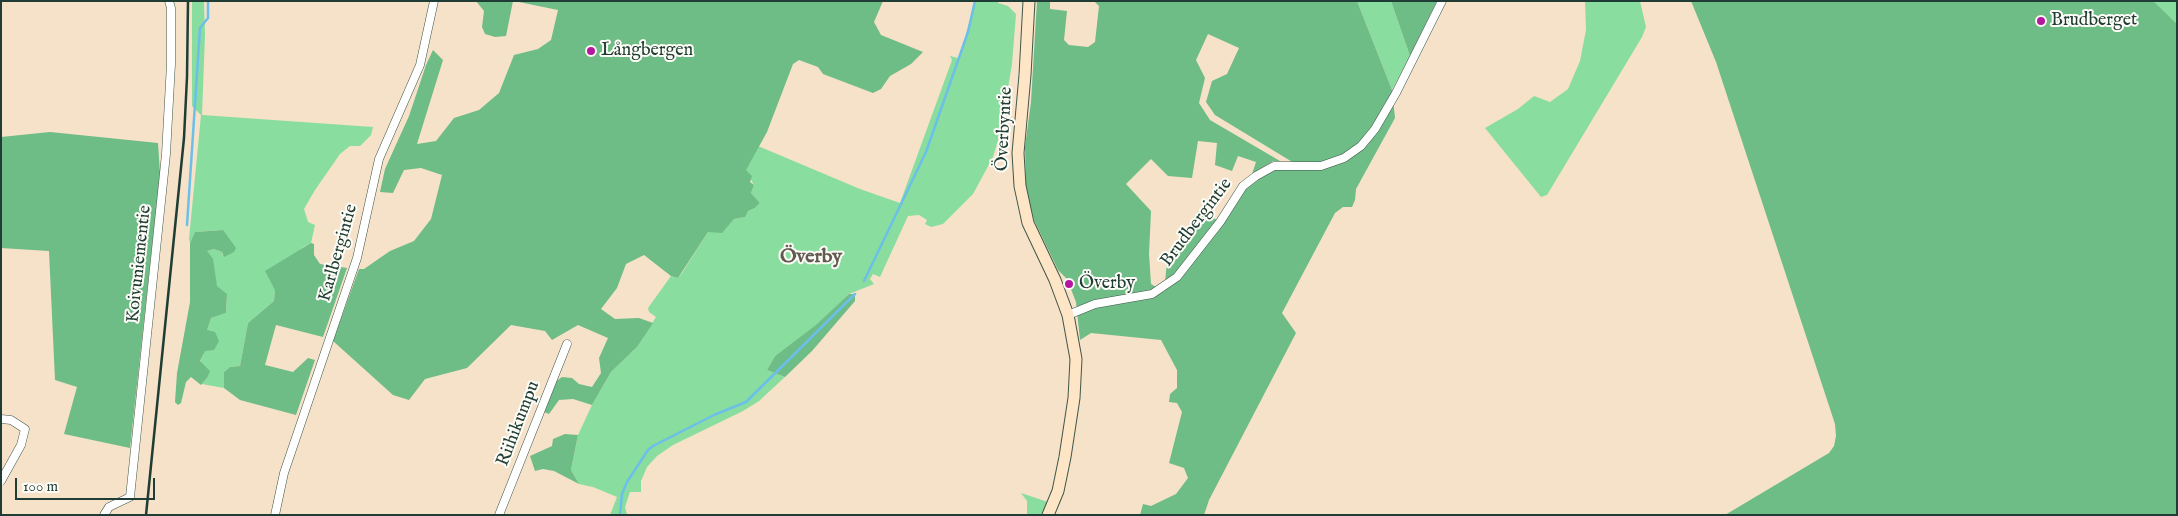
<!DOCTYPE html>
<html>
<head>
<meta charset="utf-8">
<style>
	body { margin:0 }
	#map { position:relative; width:2178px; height:516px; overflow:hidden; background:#f5e2c9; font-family:"IM FELL English",serif }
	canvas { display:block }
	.frame { position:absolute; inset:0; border:2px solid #1f3d34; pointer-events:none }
	.scale { position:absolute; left:15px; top:478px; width:140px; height:22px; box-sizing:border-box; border:2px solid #1f3d34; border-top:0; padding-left:6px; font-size:15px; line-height:18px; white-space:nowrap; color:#1f3d34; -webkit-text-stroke:4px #fdfcf7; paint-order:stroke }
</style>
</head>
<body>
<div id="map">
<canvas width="2178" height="516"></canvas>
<div class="frame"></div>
<div class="scale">100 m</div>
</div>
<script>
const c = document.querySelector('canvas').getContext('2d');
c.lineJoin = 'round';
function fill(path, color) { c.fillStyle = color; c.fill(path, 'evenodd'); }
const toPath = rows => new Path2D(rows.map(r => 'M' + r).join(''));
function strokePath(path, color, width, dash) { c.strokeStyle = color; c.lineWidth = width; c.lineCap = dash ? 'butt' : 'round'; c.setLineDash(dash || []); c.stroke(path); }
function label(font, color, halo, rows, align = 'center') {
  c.font = font + ' "IM FELL English",serif'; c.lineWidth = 4; c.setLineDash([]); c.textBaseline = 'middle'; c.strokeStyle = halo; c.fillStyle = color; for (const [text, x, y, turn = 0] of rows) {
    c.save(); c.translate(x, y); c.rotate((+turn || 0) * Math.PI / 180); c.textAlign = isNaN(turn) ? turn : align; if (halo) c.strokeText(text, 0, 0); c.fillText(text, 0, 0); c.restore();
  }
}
fill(toPath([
	[192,1,204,1,205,35,202,115,373,127,371,135,360,146,350,146,340,154,315,190,304,209,308,222,315,225,311,243,302,248,275,291,274,301,248,323,240,366,230,367,224,372,224,388,202,384,207,378,200,362,205,350,207,330,211,318,226,313,227,295,217,286,207,251,214,249,222,252,223,256,223,230,195,232,190,243,189,239,201,115,192,106],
	[975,1,998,1,998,3,1008,6,1016,14,1012,64,1001,130,993,157,973,194,943,224,931,227,925,224,927,220,919,215,908,216,880,277,873,274,870,279,874,284,849,294,817,325,775,356,767,370,785,377,759,401,743,411,673,445,657,456,647,467,641,481,641,492,630,492,625,507,627,515,610,515,617,497,593,487,579,484,571,470,578,435,592,405,611,372,637,347,656,317,649,312,648,308,671,276,678,278,682,273,708,232,722,232,734,219,744,217,748,211,755,208,760,203,751,193,754,185,745,170,758,146,860,189,900,203,952,60,950,56,958,58,960,56],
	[1357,1,1391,1,1410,56,1392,90],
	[1585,1,1640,1,1646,27,1642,37,1547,195,1541,197,1485,128,1518,109,1534,96,1550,102,1568,89,1580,61,1586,30],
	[2153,1,2177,1,2177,24,2157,6],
	[1021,493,1048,502,1041,515,1027,515,1027,501]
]), '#89dd9f');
fill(toPath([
	[476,1,513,1,506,36,495,37,485,34,482,27,484,11],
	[514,1,883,1,874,22,881,35,923,52,911,64,890,76,881,89,873,93,823,74,818,67,799,60,793,64,767,132,746,170,752,176,750,182,754,185,751,193,760,203,755,208,748,211,745,217,734,219,722,233,708,232,678,278,671,276,644,255,626,264,617,288,601,309,615,319,639,318,653,323,637,347,611,372,592,405,573,399,559,400,549,414,544,412,555,382,562,377,572,378,579,384,592,387,601,373,599,358,608,338,578,325,552,340,545,331,511,325,467,368,425,379,409,400,393,395,333,341,359,269,364,269,390,251,414,241,431,219,442,175,421,168,404,170,393,193,380,192,385,169,409,116,426,65,433,50,443,60,417,144,436,141,454,118,479,110,499,93,514,55,538,49,551,40,558,10],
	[1037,1,1050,1,1050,9,1067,11,1064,40,1069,45,1088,47,1095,42,1099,6,1094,1,1357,1,1392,90,1395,118,1356,189,1355,200,1352,207,1343,207,1335,213,1282,313,1296,333,1209,500,1204,515,1140,515,1143,504,1151,506,1176,494,1188,478,1184,468,1169,463,1182,412,1177,403,1169,402,1170,394,1177,388,1177,370,1161,340,1091,333,1080,340,1076,302,1067,279,1058,270,1034,220,1026,191,1025,147,1031,102],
	[1208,34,1239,48,1227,74,1212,81,1206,102,1215,115,1294,163,1295,170,1275,170,1256,179,1245,189,1224,223,1198,211,1181,240,1168,252,1164,292,1151,284,1149,254,1151,211,1126,184,1151,159,1168,176,1192,178,1198,141,1217,143,1215,165,1232,171,1238,156,1256,162,1252,174,1273,161,1280,161,1210,120,1199,103,1205,78,1196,60],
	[1391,1,1437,1,1410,56],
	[1691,1,2153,1,2177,24,2177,515,1725,515,1829,453,1834,446,1836,436,1835,424,1716,62],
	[50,132,158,143,160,173,130,448,64,434,77,387,55,380,49,251,1,248,1,137],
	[223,230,236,248,234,252,224,257,222,252,214,249,207,251,213,259,217,286,227,294,226,313,211,318,207,330,215,332,219,341,214,350,205,351,200,361,210,371,207,378,201,385,191,377,186,382,181,403,178,405,175,402,177,373,190,302,190,243,195,232],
	[311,243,314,244,314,255,320,264,347,268,323,337,276,325,265,365,293,372,308,358,315,360,296,415,240,400,224,388,224,372,230,367,240,366,248,323,274,301,275,290,265,271],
	[849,294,855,294,855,301,812,351,785,377,767,370,775,356,816,325],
	[565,434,578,435,571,470,579,484,554,471,543,469,535,471,530,456,552,446,553,439]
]), '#6ebc86');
strokePath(toPath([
	[187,225,200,28,208,18,208,1],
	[864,281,926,152,968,32,975,1],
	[620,515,622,494,627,482,648,450,653,446,714,415,746,402,855,294]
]), '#6cbfe8', 2.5);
const street = toPath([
	[1068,315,1095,304,1152,294,1177,277,1220,222,1243,186,1256,176,1274,166,1321,166,1344,158,1361,146,1375,129,1396,93,1442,1],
	[1,419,11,420,25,429,21,445,1,481],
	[104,515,109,507,130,497,166,154,171,64,171,8,169,1],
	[275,515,284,473,357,258,379,159,420,65,434,1],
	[499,515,567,344]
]);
const secondary = toPath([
	[1029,1,1025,75,1018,153,1020,186,1028,223,1055,280,1068,315,1076,359,1074,398,1065,457,1058,491,1048,515]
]);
strokePath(street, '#3f564a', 9);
strokePath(secondary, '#3f564a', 13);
strokePath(street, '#fff', 8);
strokePath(secondary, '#fde5c5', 11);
strokePath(toPath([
	[146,515,184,138,187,77,188,1]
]), '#1f3d34', 2.5);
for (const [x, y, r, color] of [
	[2041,21,5,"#b5179e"],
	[591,51,5,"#b5179e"],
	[1069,284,5,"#b5179e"]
]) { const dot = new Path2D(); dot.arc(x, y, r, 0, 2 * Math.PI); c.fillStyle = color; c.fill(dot); strokePath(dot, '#fdfcf7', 2); }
label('18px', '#1f3d34', '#fdfcf7', [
	["Brudberget",2051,21],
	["Långbergen",601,51],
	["Överby",1079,284]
], 'left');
label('18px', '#1f3d34', '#fdfcf7', [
	["Överbyntie",1005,129,-87],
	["Brudbergintie",1197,223,-53],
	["Karlbergintie",339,253,-74],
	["Koivuniementie",140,264,-84],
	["Riihikumpu",519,424,-69]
]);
label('bold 20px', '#615a51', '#fdfcf7', [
	["Överby",811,258]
]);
</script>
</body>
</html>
